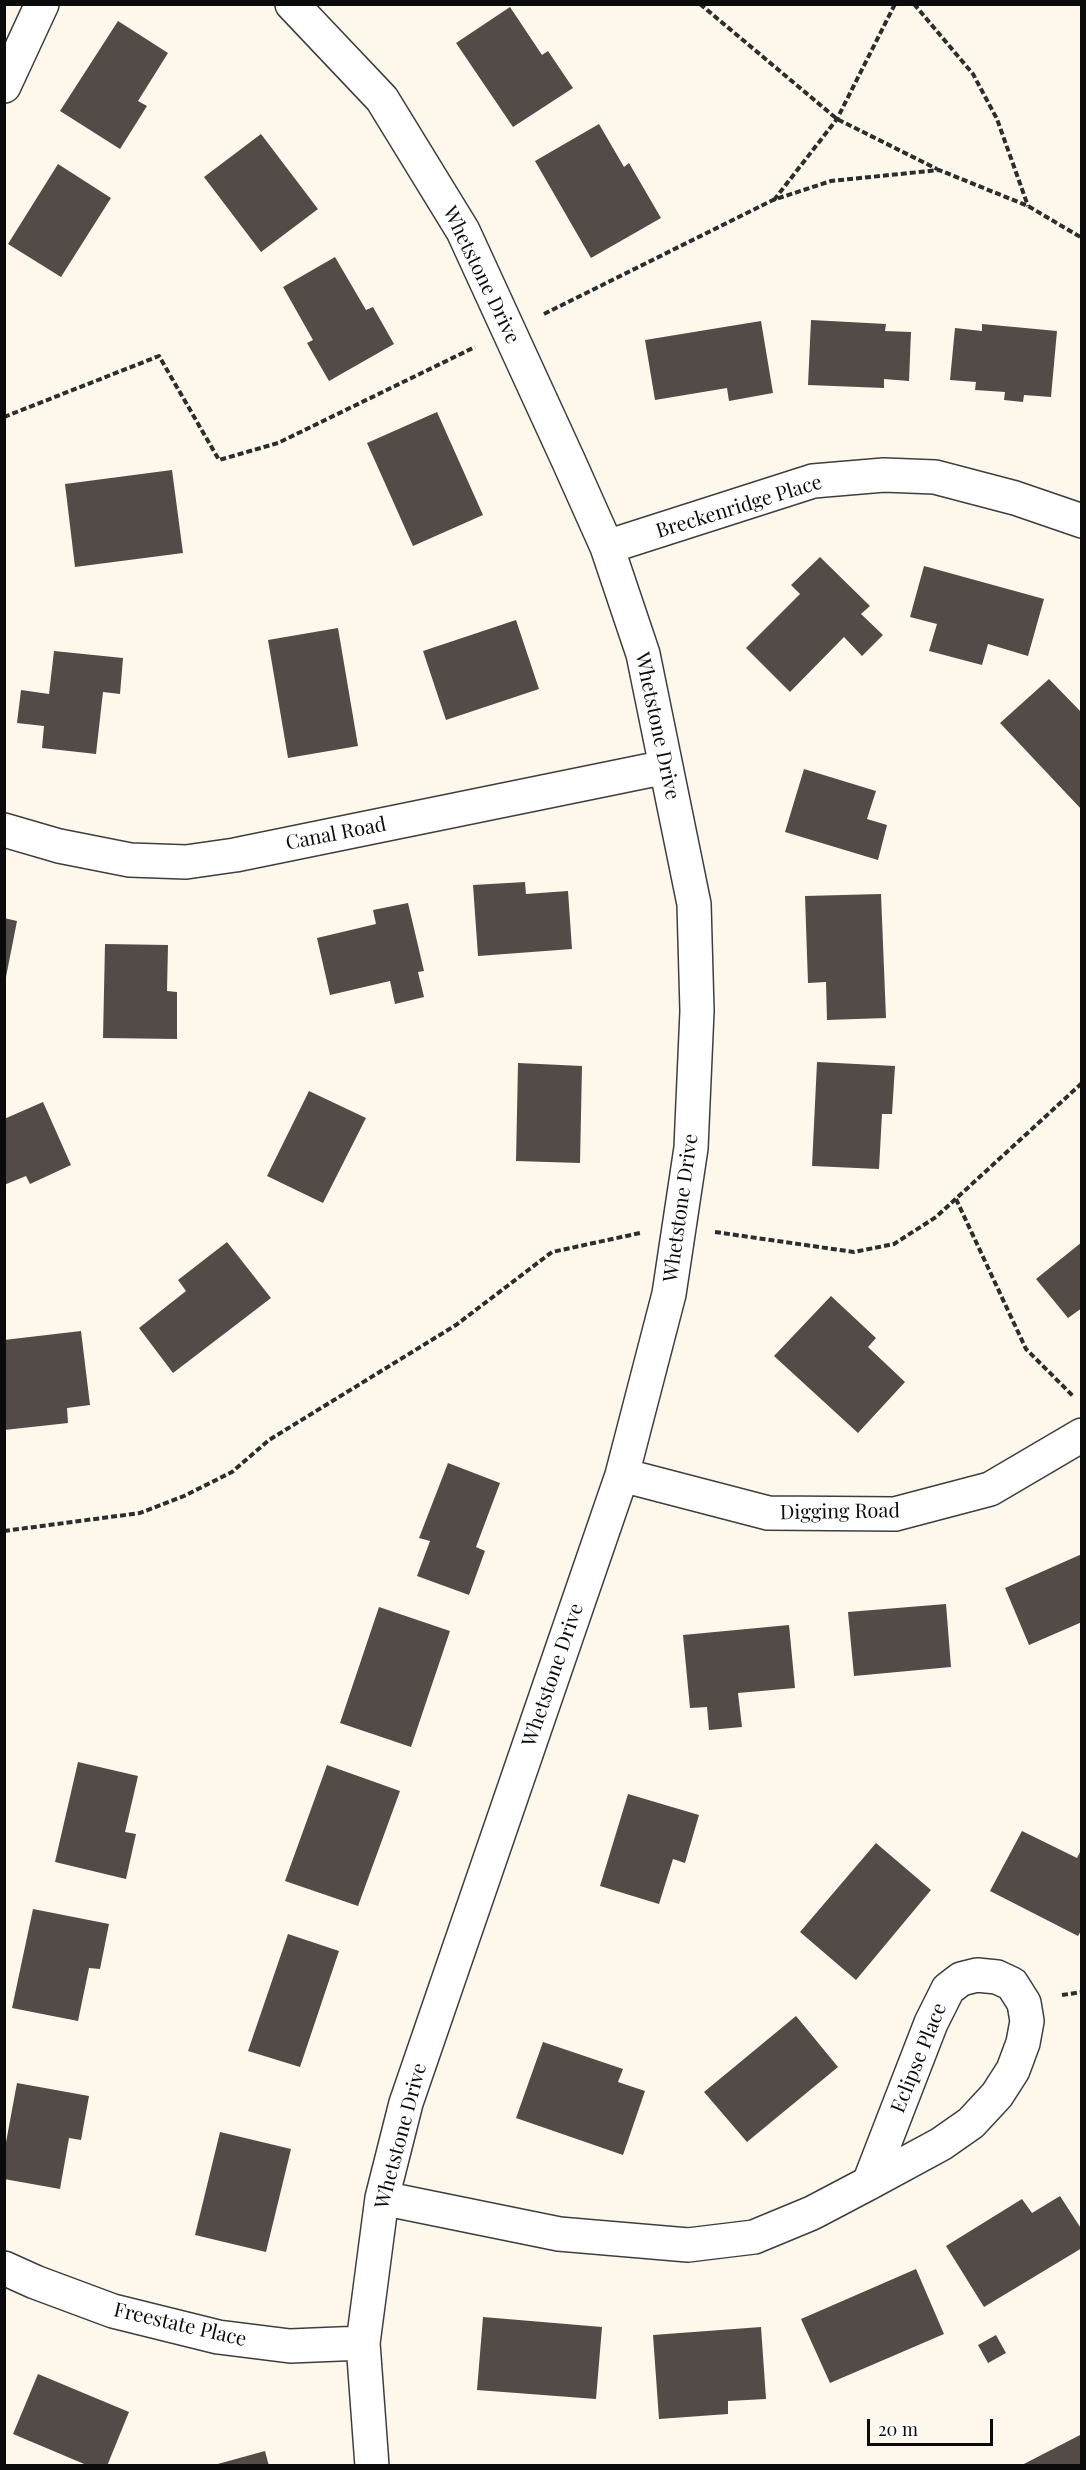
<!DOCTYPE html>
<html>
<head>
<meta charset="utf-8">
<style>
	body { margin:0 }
	#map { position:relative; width:1086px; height:2470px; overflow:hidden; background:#fdf8eb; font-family:"Playfair Display",serif }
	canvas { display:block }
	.frame { position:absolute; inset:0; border:6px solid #0b0b0b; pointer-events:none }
	.scale { position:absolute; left:867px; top:2419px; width:126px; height:27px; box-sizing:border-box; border:3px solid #0b0b0b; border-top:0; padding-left:8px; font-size:18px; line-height:21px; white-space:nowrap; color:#0b0b0b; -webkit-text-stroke:4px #fff; paint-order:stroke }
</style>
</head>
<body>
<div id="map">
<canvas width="1086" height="2470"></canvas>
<div class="frame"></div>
<div class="scale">20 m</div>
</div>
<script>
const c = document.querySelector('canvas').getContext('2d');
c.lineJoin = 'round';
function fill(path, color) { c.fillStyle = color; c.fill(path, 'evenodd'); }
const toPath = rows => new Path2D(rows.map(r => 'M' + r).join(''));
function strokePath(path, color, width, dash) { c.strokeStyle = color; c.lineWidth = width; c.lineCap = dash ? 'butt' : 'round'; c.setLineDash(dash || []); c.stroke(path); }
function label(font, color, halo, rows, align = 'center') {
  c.font = font + ' "Playfair Display",serif'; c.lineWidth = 6; c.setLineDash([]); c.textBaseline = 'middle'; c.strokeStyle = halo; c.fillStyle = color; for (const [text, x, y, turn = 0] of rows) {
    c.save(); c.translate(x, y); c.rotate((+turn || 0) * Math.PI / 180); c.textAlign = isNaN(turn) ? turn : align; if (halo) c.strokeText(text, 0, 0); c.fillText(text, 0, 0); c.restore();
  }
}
fill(toPath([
	[510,7,542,55,548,51,573,88,513,127,456,43],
	[118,21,168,53,138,101,147,106,120,149,60,111],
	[599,124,624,167,629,163,661,218,591,258,535,161],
	[261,134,318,209,261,252,204,177],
	[58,164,111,198,61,277,8,244],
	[335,257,366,310,373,307,394,344,329,381,307,343,313,340,283,287],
	[811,320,886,324,885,331,911,332,909,381,884,379,884,388,808,385],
	[761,321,773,393,729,401,727,388,655,400,645,340],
	[982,324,1057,331,1051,397,1024,395,1023,402,1004,400,1005,392,975,390,976,382,950,380,955,328,982,331],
	[437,412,483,515,413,546,367,443],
	[172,470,183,553,75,567,65,484],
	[820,557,870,606,861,614,883,635,862,656,844,637,790,692,746,648,800,594,791,585],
	[924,566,1044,599,1028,656,988,644,982,665,929,651,937,624,910,617],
	[516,620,539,689,446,720,423,651],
	[338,628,358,746,288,758,268,640],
	[54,651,123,658,120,694,103,692,96,754,42,748,44,726,17,723,21,690,49,694],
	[1049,679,1082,713,1082,810,1000,723],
	[804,769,876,791,867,819,887,825,878,860,785,832],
	[525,882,526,894,568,891,572,949,478,956,473,885],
	[881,894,886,1018,827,1020,826,982,808,983,805,896],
	[408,903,424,971,418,972,424,997,395,1004,390,981,330,995,317,938,376,924,373,910],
	[4,918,17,921,6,977,4,976],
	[105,944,168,945,167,991,177,992,177,1039,103,1038],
	[817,1062,895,1066,892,1114,882,1114,879,1169,812,1166],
	[518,1063,582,1066,580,1163,516,1161],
	[309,1091,366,1118,323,1203,267,1176],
	[43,1102,71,1165,30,1184,26,1176,4,1185,4,1119],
	[227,1242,271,1298,173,1373,139,1328,186,1291,178,1280],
	[1082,1242,1082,1308,1068,1318,1036,1279],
	[831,1296,876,1338,868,1347,905,1382,858,1433,774,1356],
	[81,1331,90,1405,67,1408,68,1423,4,1430,4,1340],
	[448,1463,500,1483,476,1547,485,1551,469,1595,417,1576,430,1541,419,1538],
	[1082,1554,1082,1622,1029,1645,1005,1588],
	[946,1604,951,1667,854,1676,848,1612],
	[379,1607,450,1631,411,1747,340,1723],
	[789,1625,795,1688,738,1693,742,1727,709,1730,707,1707,690,1708,683,1635],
	[78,1762,138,1776,125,1832,136,1834,126,1879,55,1862],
	[327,1765,400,1791,358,1906,285,1881],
	[628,1794,699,1815,685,1863,673,1859,659,1904,600,1886],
	[1022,1831,1077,1858,1080,1852,1082,1853,1082,1929,1078,1936,990,1891],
	[876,1843,931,1890,856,1980,800,1932],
	[33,1909,109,1924,100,1969,89,1968,78,2021,12,2008],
	[288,1934,339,1951,300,2067,248,2051],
	[796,2016,838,2067,747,2142,704,2092],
	[543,2042,623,2069,618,2082,645,2091,623,2155,516,2118],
	[17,2083,89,2096,81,2140,69,2138,60,2189,4,2179,4,2153],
	[220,2132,291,2149,266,2252,195,2235],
	[1060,2196,1082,2230,1082,2248,984,2307,946,2246,1022,2199,1032,2213],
	[916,2269,944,2334,830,2383,801,2319],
	[483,2317,602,2327,596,2399,477,2390],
	[761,2327,766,2399,728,2401,728,2414,659,2419,653,2335],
	[996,2335,1006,2353,988,2363,978,2345],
	[38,2374,129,2412,107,2466,89,2466,13,2434],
	[1082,2434,1082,2466,1020,2466],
	[265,2451,269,2466,214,2466,214,2465]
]), '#524b48');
const minor = toPath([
	[292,4,382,99,463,231,569,462,607,547,643,654,694,904,697,1011,691,1148,669,1294,622,1475,406,2103,382,2198,363,2343,372,2466],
	[4,86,42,4],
	[607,547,813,481,884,475,935,477,1015,498,1082,521],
	[4,830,59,846,130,860,186,862,235,855,666,767],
	[622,1475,768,1513,895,1514,990,1489,1082,1435],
	[382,2198,559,2234,688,2245,754,2237,812,2213,869,2183,941,2144,971,2123,997,2095,1013,2070,1023,2043,1027,2021,1024,2003,1012,1984,997,1977,977,1975,961,1979,948,1989,931,2023,869,2183],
	[4,2268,35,2282,113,2311,218,2337,290,2346,363,2343]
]);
strokePath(minor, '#3e3e3e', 36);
strokePath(toPath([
	[700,4,837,119,937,169],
	[914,4,973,74,997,119,1028,206],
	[774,200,837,119,895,4],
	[544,314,773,200,831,181,939,170,1028,206,1082,238],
	[4,417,159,356,219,460,278,443,475,347],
	[956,1199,1026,1349,1074,1397],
	[715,1232,854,1252,894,1244,936,1217,1082,1083],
	[4,1531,140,1513,184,1496,232,1472,269,1440,456,1325,552,1252,640,1233],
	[1062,1995,1082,1992]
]), '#2d2d2d', 4, [6, 3]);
strokePath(minor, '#fff', 33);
label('20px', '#0b0b0b', '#fff', [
	["Whetstone Drive",481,275,64],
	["Breckenridge Place",739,507,-17],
	["Whetstone Drive",657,726,78],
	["Canal Road",336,834,-11],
	["Whetstone Drive",681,1208,-82],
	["Digging Road",840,1512,-1],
	["Whetstone Drive",553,1675,-71],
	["Eclipse Place",919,2058,-68],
	["Whetstone Drive",401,2136,-75],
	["Freestate Place",180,2325,13]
]);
</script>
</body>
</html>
